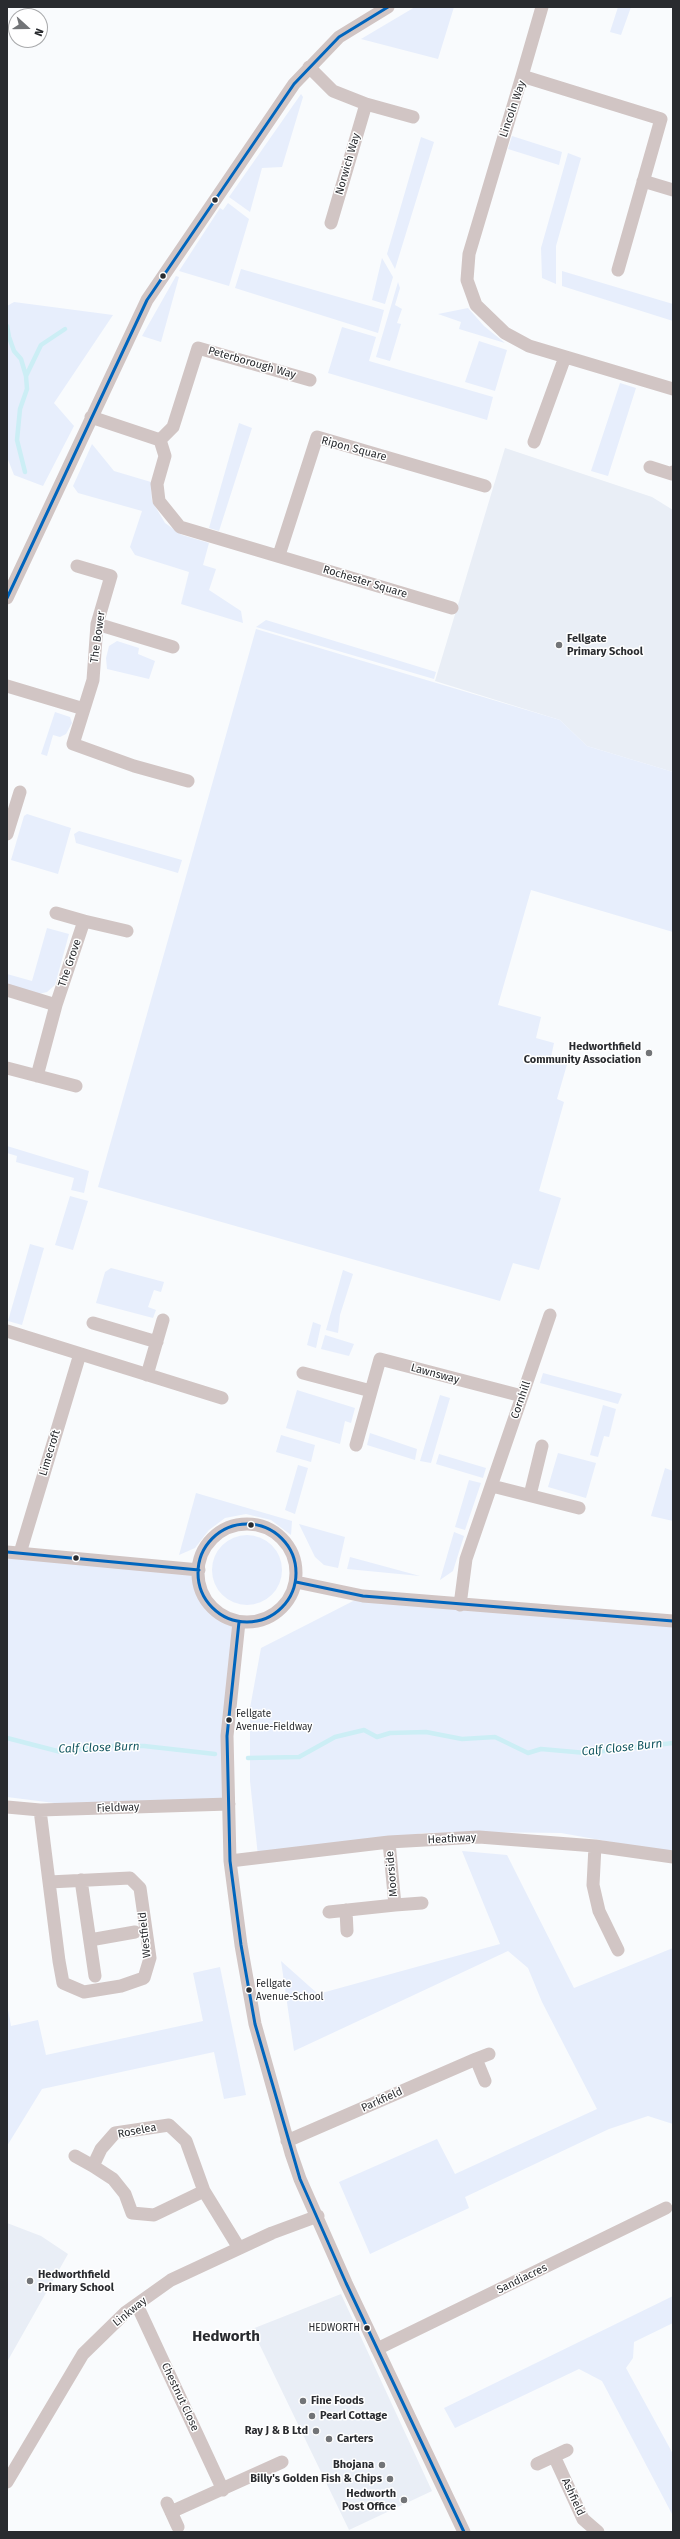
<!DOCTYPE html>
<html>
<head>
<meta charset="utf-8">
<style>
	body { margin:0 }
	#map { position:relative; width:680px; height:2539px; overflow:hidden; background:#f9fbfd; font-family:"Fira Sans",sans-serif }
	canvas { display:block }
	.frame { position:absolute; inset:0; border:8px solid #292b2f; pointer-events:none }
	.north { position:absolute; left:8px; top:8px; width:40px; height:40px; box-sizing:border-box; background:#fff; border:1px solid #a9aaac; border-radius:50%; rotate:111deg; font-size:11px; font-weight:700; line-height:16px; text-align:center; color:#292b2f }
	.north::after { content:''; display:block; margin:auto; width:14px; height:18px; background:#727477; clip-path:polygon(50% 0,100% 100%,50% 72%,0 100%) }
</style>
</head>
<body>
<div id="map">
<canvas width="680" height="2539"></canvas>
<div class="frame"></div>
<div class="north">N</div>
</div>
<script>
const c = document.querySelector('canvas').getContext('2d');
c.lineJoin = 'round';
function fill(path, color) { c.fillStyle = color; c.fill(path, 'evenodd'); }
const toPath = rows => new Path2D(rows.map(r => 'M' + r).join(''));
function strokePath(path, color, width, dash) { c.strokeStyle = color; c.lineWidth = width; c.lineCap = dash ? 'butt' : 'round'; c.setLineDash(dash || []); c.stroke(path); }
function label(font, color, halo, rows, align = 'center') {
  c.font = font + ' "Fira Sans",sans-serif'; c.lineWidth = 3; c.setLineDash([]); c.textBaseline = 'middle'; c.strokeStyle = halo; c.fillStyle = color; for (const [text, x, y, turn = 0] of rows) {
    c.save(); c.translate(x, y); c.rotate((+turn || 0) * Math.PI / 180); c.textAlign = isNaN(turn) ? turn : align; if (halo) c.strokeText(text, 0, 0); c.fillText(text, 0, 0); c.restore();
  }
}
fill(toPath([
	[505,448,652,497,673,510,673,772,587,746,560,720,435,681],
	[7,2223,41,2236,68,2254,7,2362],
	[341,2294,432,2491,349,2530,252,2329]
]), '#e9eef6');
fill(toPath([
	[415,7,454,7,438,59,361,39],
	[618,7,631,7,621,35,610,32],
	[301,94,303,97,282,167,262,168,250,212,229,197],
	[512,136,562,152,559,165,508,149],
	[421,137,434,142,395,269,387,254],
	[568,153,581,158,556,246,556,284,542,278,541,248],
	[228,203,249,219,229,286,179,271,220,208,223,210],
	[382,258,393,277,385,304,372,300],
	[241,269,384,310,378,333,235,288],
	[562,271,673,304,673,321,562,286],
	[176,276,179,277,161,342,142,336],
	[398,282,400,288,395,305,402,309,397,323,401,324,390,361,376,357],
	[14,302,113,315,54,403,74,426,43,486,14,475,7,457,7,306],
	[468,308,484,326,505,343,459,329,461,322,438,314],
	[342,327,376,337,369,361,493,397,487,420,328,373],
	[479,341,507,350,495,391,465,382],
	[620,383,636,388,608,476,591,471],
	[239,423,252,428,219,531,209,528],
	[92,444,114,471,151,482,152,501,165,523,182,535,209,543,203,565,216,569,209,590,241,611,243,623,181,604,189,572,135,555,130,547,142,511,78,493,73,486],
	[266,620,436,672,434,679,256,627],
	[256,629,560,720,587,746,673,772,673,932,531,890,498,1005,541,1017,536,1038,554,1043,551,1057,568,1061,557,1099,564,1102,539,1191,561,1198,539,1270,513,1263,500,1301,98,1187],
	[117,641,139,648,138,654,155,661,149,679,107,669,106,658,109,646],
	[55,712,70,717,72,723,66,734,60,737,53,735,47,756,41,754],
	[27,814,71,828,58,874,11,860,24,816],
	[79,831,182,860,178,873,76,843,74,834],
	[47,928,69,934,55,985,47,992,39,994,7,984,7,974,32,981],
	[7,1146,89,1171,84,1193,71,1190,74,1178,16,1162,17,1156,7,1153],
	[70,1196,88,1201,73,1250,55,1245],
	[30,1244,44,1248,22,1325,8,1321],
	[111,1268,164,1282,161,1292,154,1290,148,1307,156,1310,153,1318,96,1303,105,1272],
	[343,1270,353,1274,340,1315,338,1333,326,1330],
	[313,1322,321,1325,316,1348,307,1345],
	[325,1335,354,1344,349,1356,321,1349],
	[543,1373,622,1394,618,1404,540,1383],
	[297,1390,355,1408,351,1423,345,1421,340,1444,286,1428],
	[440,1395,450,1398,431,1463,420,1461],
	[603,1405,616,1409,609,1437,604,1436,598,1457,590,1455],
	[370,1433,417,1449,415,1460,367,1445],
	[281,1435,315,1445,311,1462,276,1452],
	[558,1453,596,1463,586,1498,548,1487],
	[439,1454,486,1468,483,1478,436,1464],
	[298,1465,308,1468,295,1514,285,1510],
	[665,1468,673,1471,673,1521,651,1516],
	[469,1480,481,1483,465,1530,455,1527],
	[196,1493,292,1521,291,1535,271,1520,246,1514,225,1518,209,1530,195,1548,179,1555],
	[299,1524,345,1537,338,1568,324,1565,315,1557],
	[454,1532,464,1536,453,1571,440,1580],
	'212 1570a35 35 0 1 1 70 0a35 35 0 1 1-70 0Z',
	[7,1552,199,1570,201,1589,207,1601,227,1618,239,1622,229,1804,62,1804,7,1797],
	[350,1557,420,1576,347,1569],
	[363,1596,673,1621,673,1853,561,1833,475,1832,422,1833,389,1842,258,1856,250,1781,250,1708,261,1648],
	[462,1851,507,1855,574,1988,673,1948,673,2124,648,2116,609,2129,465,2197,469,2208,370,2254,339,2182,437,2139,455,2174,597,2109,542,2002,528,1968,508,1951,294,2051,281,1961,318,1994,500,1944],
	[220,1967,246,2095,224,2099,214,2052,42,2089,7,2146,7,2005,11,2026,38,2020,46,2055,203,2021,193,1973],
	[673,2296,673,2323,634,2342,633,2358,626,2368,673,2454,673,2516,602,2381,579,2369,455,2428,444,2408]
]), '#e7eefc');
strokePath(toPath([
	[7,326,9,337,14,351,21,359,26,376,27,389,20,409,17,440,25,472],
	[26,376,41,345,65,329],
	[7,1738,61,1752,104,1746,144,1746,215,1754],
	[248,1758,299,1757,335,1737,364,1730,377,1737,390,1733,426,1732,462,1739,495,1737,528,1753,541,1749,586,1753,673,1743]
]), '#cceef5', 4.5);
strokePath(toPath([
	[309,67,333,91,366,104,331,223],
	[522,76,542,7],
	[366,104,413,117],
	[643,181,673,190],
	[618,270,661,119,522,76,469,254,467,280,476,305,505,333,529,346,673,389],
	[91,417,160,440,173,427,198,348,310,380],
	[160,440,165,456,157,484,159,501,180,527,452,608],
	[534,442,565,357],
	[650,467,672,474,673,472],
	[279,555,317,437,485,486],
	[77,566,111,576,97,624,93,680,73,744,134,766,188,781],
	[7,598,147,300,294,84,339,37,388,7],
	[97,624,173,647],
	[7,686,84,709],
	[7,834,20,792],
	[56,913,84,921],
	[7,990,56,1005,84,921,127,931],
	[7,1068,76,1086],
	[37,1076,56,1005],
	[93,1323,157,1342],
	[7,1331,222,1398],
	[303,1373,371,1391],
	[147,1375,163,1320],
	[356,1445,380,1359,522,1396],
	[492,1486,579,1508],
	[530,1495,542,1446],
	'198 1573a49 49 0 1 1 98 0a49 49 0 1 1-98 0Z',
	[7,1552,199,1570],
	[20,1553,80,1354],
	[296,1582,363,1596,673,1621],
	[460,1605,466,1559,550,1315],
	[239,1622,227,1736,230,1861,241,1945,255,2024,291,2153,300,2179,346,2283,464,2532],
	[7,1807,40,1810,229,1804],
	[40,1810,49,1882,59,1961,63,1983,84,1992,121,1986,144,1978,150,1958,140,1888,130,1878,49,1882],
	[389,1842,395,1905,422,1903],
	[595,1846,593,1885,599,1911,618,1950],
	[230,1861,389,1842,479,1837,595,1846,673,1857],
	[81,1880,95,1976],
	[346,1910,347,1931],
	[329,1912,395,1905],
	[90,1940,135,1932],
	[476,2059,489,2054],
	[287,2141,476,2059,485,2081],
	[75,2156,93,2166],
	[204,2191,186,2141,169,2125,115,2133,101,2149,93,2166,113,2179,125,2194,132,2213,154,2215,204,2191,239,2248],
	[137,2305,223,2490],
	[377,2349,666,2208],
	[554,2456,583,2519,598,2532],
	[537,2464,567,2450],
	[7,2482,83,2354,126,2312,171,2280,272,2233,318,2216],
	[167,2503,178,2527],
	[171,2512,282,2462]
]), '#d1c5c4', 13);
strokePath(toPath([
	[7,598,147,300,294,84,339,37,388,7],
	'198 1573a49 49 0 1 1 98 0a49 49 0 1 1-98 0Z',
	[7,1552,199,1570],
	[296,1582,363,1596,673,1621],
	[239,1622,227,1736,230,1861,241,1945,255,2024,300,2179,346,2283,464,2532]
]), '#0065bd', 3);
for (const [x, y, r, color] of [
	[215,200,3.5,"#292b2f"],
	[163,276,3.5,"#292b2f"],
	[559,645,4,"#727477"],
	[649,1053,4,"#727477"],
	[251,1525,3.5,"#292b2f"],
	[76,1558,3.5,"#292b2f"],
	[229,1720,3.5,"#292b2f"],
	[249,1990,3.5,"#292b2f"],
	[30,2281,4,"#727477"],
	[367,2328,3.5,"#292b2f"],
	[303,2401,4,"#727477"],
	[312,2416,4,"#727477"],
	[316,2431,4,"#727477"],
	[329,2439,4,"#727477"],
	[382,2465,4,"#727477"],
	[390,2479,4,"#727477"],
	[404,2500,4,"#727477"]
]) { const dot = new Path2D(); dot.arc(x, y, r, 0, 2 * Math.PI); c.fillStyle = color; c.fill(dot); strokePath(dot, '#fff', 1.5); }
label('10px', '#292b2f', '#fff', [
	["Fellgate",236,1714],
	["Avenue-Fieldway",236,1727],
	["Fellgate",256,1984],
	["Avenue-School",256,1997],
	["HEDWORTH",360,2328,"right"]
], 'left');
label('11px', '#292b2f', '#fff', [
	["Lincoln Way",513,109,-71],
	["Norwich Way",348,164,-74],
	["Peterborough Way",252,363,16],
	["Ripon Square",354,449,15],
	["Rochester Square",365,582,17],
	["The Bower",98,637,-82],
	["The Grove",70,963,-71],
	["Lawnsway",435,1374,15],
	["Cornhill",521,1400,-71],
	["Limecroft",50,1453,-73],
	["Fieldway",118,1808,-2],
	["Heathway",452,1839,-3],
	["Moorside",392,1874,-95],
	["Westfield",145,1935,-96],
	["Parkfield",382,2100,-24],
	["Roselea",137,2131,-11],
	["Sandiacres",522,2279,-26],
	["Linkway",130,2312,-39],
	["Chestnut Close",180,2397,65],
	["Ashfield",573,2497,65]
]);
label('bold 11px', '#292b2f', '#fff', [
	["Fellgate",567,639],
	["Primary School",567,652],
	["Hedworthfield",641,1047,"right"],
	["Community Association",641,1060,"right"],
	["Hedworthfield",38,2275],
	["Primary School",38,2288],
	["Fine Foods",311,2401],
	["Pearl Cottage",320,2416],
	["Ray J & B Ltd",308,2431,"right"],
	["Carters",337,2439],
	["Bhojana",374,2465,"right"],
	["Billy's Golden Fish & Chips",382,2479,"right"],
	["Hedworth",396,2494,"right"],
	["Post Office",396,2507,"right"]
], 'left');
label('italic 12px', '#145761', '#fff', [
	["Calf Close Burn",99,1748,-2],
	["Calf Close Burn",622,1748,-6]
]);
label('bold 15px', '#292b2f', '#fff', [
	["Hedworth",226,2337]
]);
</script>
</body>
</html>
